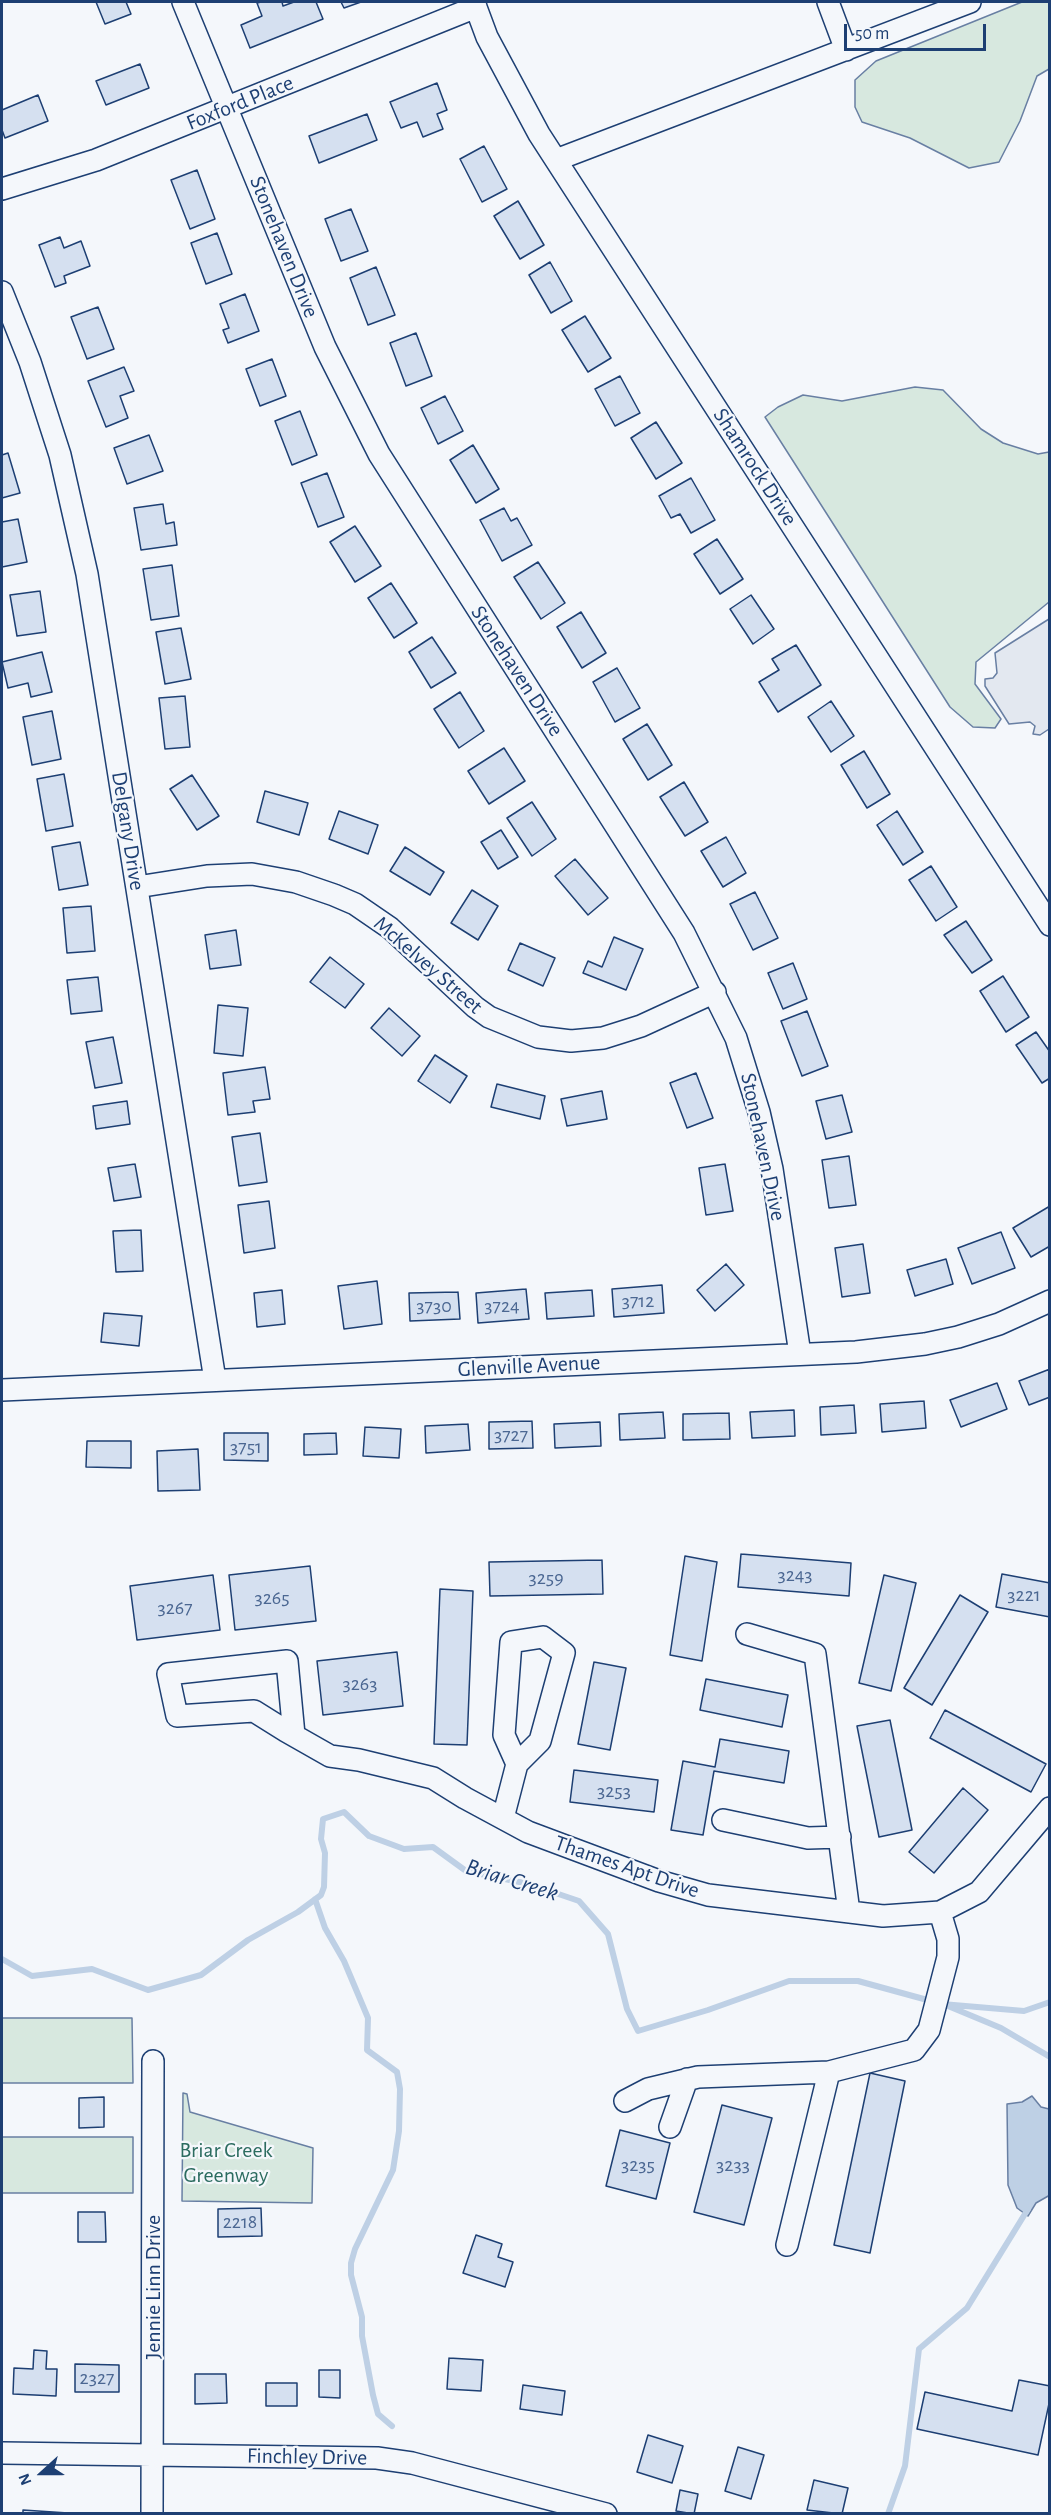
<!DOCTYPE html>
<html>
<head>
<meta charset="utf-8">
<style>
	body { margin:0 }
	#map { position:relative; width:1051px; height:2515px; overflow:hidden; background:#f4f7fb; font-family:"Alegreya Sans",sans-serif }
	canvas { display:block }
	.frame { position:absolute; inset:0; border:3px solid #1d3f73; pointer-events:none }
	.north { position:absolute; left:12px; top:2443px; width:60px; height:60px; -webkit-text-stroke:4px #f4f7fb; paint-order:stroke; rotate:249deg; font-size:16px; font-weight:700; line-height:24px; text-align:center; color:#1d3f73 }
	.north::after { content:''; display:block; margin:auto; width:21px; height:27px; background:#1d3f73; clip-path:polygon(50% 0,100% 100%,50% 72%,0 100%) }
	.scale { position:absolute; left:844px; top:24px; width:142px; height:27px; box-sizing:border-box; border:3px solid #1d3f73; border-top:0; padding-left:8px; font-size:18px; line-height:21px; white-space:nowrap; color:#1d3f73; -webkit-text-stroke:4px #f4f7fb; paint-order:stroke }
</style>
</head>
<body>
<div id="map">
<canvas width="1051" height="2515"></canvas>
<div class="frame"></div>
<div class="north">N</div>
<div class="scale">50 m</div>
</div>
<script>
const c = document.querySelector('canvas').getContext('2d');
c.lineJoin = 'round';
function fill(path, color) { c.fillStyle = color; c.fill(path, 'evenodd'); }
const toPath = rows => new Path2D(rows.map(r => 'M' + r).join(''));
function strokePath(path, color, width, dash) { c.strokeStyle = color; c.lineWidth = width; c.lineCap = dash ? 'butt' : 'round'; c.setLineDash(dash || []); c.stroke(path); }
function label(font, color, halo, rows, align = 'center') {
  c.font = font + ' "Alegreya Sans",sans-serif'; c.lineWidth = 4.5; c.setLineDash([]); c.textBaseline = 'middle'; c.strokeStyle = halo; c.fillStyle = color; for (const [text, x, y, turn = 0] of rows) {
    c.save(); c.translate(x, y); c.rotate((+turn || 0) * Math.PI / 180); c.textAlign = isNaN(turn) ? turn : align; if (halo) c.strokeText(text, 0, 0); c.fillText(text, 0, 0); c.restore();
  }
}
const green = toPath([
	[1022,2,1049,2,1049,69,1037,76,1020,121,999,162,969,168,910,138,862,122,855,107,855,80,876,61,1022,2],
	[915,387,943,390,981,429,1003,443,1038,454,1049,452,1049,602,976,662,975,684,1001,719,995,728,973,727,950,707,765,417,778,407,803,395,842,401,915,387],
	[2,2018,132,2018,133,2083,2,2083,2,2018],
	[183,2093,187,2094,190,2112,313,2148,312,2203,182,2201,183,2093],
	[2,2137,133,2137,133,2193,2,2193,2,2137]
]);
fill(green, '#d7e8df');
strokePath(green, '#687fa3', 1.5);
const parking = toPath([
	[1049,619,1049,729,1040,735,1033,734,1035,726,1030,722,1009,724,985,686,985,679,993,678,997,673,995,653,1049,619]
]);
fill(parking, '#e3e8f0');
strokePath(parking, '#687fa3', 1.5);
const water = toPath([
	[1032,2096,1041,2107,1049,2109,1050,2195,1036,2203,1028,2216,1017,2208,1008,2185,1007,2104,1022,2102,1032,2096]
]);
fill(water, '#bed0e5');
strokePath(water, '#687fa3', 1.5);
strokePath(toPath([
	[315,1899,325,1928,344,1961,368,2018,367,2050,397,2072,400,2089,399,2131,393,2170,355,2249,351,2263,351,2275,362,2317,362,2336,373,2395,378,2414,392,2426],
	[2,1959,32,1976,92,1969,148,1990,201,1975,248,1940,298,1912,321,1895,324,1887,325,1853,321,1839,323,1819,344,1812,369,1836,404,1849,433,1847,466,1871,529,1884,579,1901,608,1934,627,2009,638,2031,708,2010,789,1981,858,1981,942,2004,1024,2011,1050,2002],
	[948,2006,1001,2028,1050,2057],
	[888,2514,905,2466,919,2349,967,2308,1028,2209]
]), '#bed0e5', 6);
const building = toPath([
	[96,2,126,2,131,14,105,24,96,2],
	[261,2,282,2,283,6,294,2,316,2,323,19,250,48,241,25,262,16,257,3,261,2],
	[341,2,361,2,344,8,341,2],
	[140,64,149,88,106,105,96,81,140,64],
	[437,83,447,110,437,114,443,129,423,137,417,122,401,128,390,102,437,83],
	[38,95,48,121,5,138,2,130,2,110,38,95],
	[367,114,377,140,319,163,309,136,367,114],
	[484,146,507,189,482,202,460,159,484,146],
	[197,170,215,219,190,229,171,180,197,170],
	[518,201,544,245,520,259,494,216,518,201],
	[351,209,368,251,341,261,325,219,351,209],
	[217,233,232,274,206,284,191,243,217,233],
	[60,237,64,248,81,241,90,266,64,276,66,283,55,287,39,245,60,237],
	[550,262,572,301,551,313,529,275,550,262],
	[376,267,395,315,368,325,350,278,376,267],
	[245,294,259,331,228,343,223,330,229,328,220,304,245,294],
	[98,307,114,349,87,359,71,317,98,307],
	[585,316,611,358,588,372,562,330,585,316],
	[416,333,432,376,406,386,390,343,416,333],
	[272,359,286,396,260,406,246,369,272,359],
	[124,367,134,391,120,396,128,418,106,427,88,381,124,367],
	[620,376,640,413,615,426,595,389,620,376],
	[445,396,463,431,438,444,421,408,445,396],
	[300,411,317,455,292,465,275,421,300,411],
	[656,422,682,463,656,479,631,438,656,422],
	[149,435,163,471,127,484,114,448,149,435],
	[473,445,499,489,476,503,450,460,473,445],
	[8,453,20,493,2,498,2,455,8,453],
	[327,473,344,517,318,527,301,483,327,473],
	[691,478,715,520,691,533,680,514,671,518,659,496,691,478],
	[163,504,166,524,174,522,177,545,141,550,134,508,163,504],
	[504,508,511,521,517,518,532,545,502,561,480,520,504,508],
	[18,519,27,562,2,567,2,522,18,519],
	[355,526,381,566,355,582,330,542,355,526],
	[717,539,743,579,720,594,694,554,717,539],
	[538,562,565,603,541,619,514,577,538,562],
	[172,565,179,616,151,620,143,569,172,565],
	[391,583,417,623,394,638,368,598,391,583],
	[40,591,46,632,17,636,10,595,40,591],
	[751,595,774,629,753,644,730,609,751,595],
	[581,612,606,653,582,668,557,627,581,612],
	[181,628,191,679,165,684,156,632,181,628],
	[432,637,456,673,431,688,409,652,432,637],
	[796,645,821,685,778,712,759,682,779,670,772,659,796,645],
	[42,652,52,692,31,697,28,683,8,688,2,662,42,652],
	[617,668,640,708,615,722,593,682,617,668],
	[460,692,484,731,459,748,434,709,460,692],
	[185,696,190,747,165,749,159,698,185,696],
	[831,701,854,736,831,752,808,717,831,701],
	[52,711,61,759,32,765,23,717,52,711],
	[647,724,672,765,648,780,623,739,647,724],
	[504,748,525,781,489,804,468,771,504,748],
	[864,751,890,794,867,808,841,765,864,751],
	[64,774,73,826,46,831,37,779,64,774],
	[192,775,219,816,197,830,170,789,192,775],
	[684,782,708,822,685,836,660,797,684,782],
	[265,791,308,803,299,835,257,822,265,791],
	[532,802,556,839,532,856,507,818,532,802],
	[339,811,378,825,368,854,329,839,339,811],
	[897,811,923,852,903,865,877,825,897,811],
	[501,830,518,857,498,869,481,842,501,830],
	[726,837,746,873,723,887,701,851,726,837],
	[80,842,88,885,59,890,52,847,80,842],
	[405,847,444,872,430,895,390,871,405,847],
	[575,859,608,898,588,915,555,876,575,859],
	[931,866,957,907,936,921,909,880,931,866],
	[472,890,498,906,478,940,451,923,472,890],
	[755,892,778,938,753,950,730,904,755,892],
	[91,906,95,951,67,953,63,908,91,906],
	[966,921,992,960,972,973,944,935,966,921],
	[236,930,241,965,210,969,205,935,236,930],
	[614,937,643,949,626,990,583,973,588,961,602,967,614,937],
	[520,943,555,958,543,986,508,970,520,943],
	[330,957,364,984,345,1008,310,982,330,957],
	[793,963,807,999,783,1009,768,973,793,963],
	[1003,976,1029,1017,1006,1032,980,991,1003,976],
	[98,977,102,1011,71,1014,67,980,98,977],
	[218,1005,248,1008,243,1056,214,1053,218,1005],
	[389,1008,420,1036,402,1056,371,1028,389,1008],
	[807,1011,828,1066,802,1076,781,1021,807,1011],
	[1036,1032,1050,1052,1050,1078,1042,1083,1016,1045,1036,1032],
	[113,1037,122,1083,95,1088,86,1042,113,1037],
	[435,1055,467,1076,450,1103,418,1081,435,1055],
	[265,1067,270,1099,253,1101,255,1112,228,1115,223,1073,265,1067],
	[696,1073,713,1118,687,1128,670,1083,696,1073],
	[497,1084,545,1096,540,1119,491,1107,497,1084],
	[602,1091,607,1119,567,1126,561,1099,602,1091],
	[842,1095,852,1132,826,1139,816,1101,842,1095],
	[127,1101,130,1124,96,1129,93,1106,127,1101],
	[260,1133,267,1182,239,1186,232,1137,260,1133],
	[849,1156,856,1205,829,1208,822,1160,849,1156],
	[135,1164,141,1197,114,1201,108,1168,135,1164],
	[725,1164,733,1211,706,1215,699,1168,725,1164],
	[269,1201,275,1248,244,1253,238,1205,269,1201],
	[1050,1206,1050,1246,1031,1257,1013,1228,1050,1206],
	[141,1230,143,1271,116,1272,113,1231,141,1230],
	[1001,1232,1015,1268,972,1284,958,1248,1001,1232],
	[863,1244,870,1293,842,1297,835,1248,863,1244],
	[946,1259,953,1284,915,1296,907,1270,946,1259],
	[726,1264,744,1285,715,1311,697,1290,726,1264],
	[377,1281,382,1324,344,1329,338,1286,377,1281],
	[662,1285,664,1313,614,1317,612,1289,662,1285],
	[526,1289,529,1319,478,1323,476,1293,526,1289],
	[282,1290,285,1324,257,1327,254,1293,282,1290],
	[592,1290,594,1316,547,1319,545,1293,592,1290],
	[458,1292,460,1319,410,1321,409,1293,458,1292],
	[104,1313,142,1316,139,1346,101,1342,104,1313],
	[1050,1369,1050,1397,1029,1405,1019,1381,1050,1369],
	[997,1383,1007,1409,961,1427,950,1400,997,1383],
	[924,1401,926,1428,882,1432,880,1404,924,1401],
	[854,1405,856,1433,821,1435,820,1407,854,1405],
	[794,1410,795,1436,752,1438,750,1412,794,1410],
	[663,1412,665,1438,620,1440,619,1414,663,1412],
	[729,1413,730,1439,683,1440,683,1414,729,1413],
	[532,1421,533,1448,489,1449,489,1422,532,1421],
	[600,1422,601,1446,555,1448,554,1424,600,1422],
	[468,1424,470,1450,426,1453,425,1426,468,1424],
	[365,1427,401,1429,399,1458,363,1456,365,1427],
	[224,1433,268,1433,268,1461,224,1460,224,1433],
	[336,1433,337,1454,304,1455,304,1434,336,1433],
	[87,1441,131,1441,131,1468,86,1467,87,1441],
	[198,1449,200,1490,158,1491,157,1451,198,1449],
	[741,1554,851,1563,849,1596,738,1587,741,1554],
	[685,1556,717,1562,702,1661,670,1655,685,1556],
	[602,1560,603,1594,490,1596,489,1562,602,1560],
	[310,1566,316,1621,235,1630,229,1575,310,1566],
	[1002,1574,1050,1583,1050,1617,996,1607,1002,1574],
	[213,1575,220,1630,137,1640,130,1586,213,1575],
	[884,1575,916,1583,891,1691,859,1683,884,1575],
	[440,1589,473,1591,467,1745,434,1744,440,1589],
	[960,1595,988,1612,932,1705,904,1688,960,1595],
	[397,1652,403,1706,323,1715,317,1661,397,1652],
	[594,1662,626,1668,610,1750,578,1744,594,1662],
	[706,1679,788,1695,782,1727,700,1710,706,1679],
	[945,1710,1046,1764,1031,1792,930,1738,945,1710],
	[890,1720,912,1830,879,1837,857,1726,890,1720],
	[720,1739,789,1751,784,1783,714,1771,703,1835,671,1830,683,1761,715,1767,720,1739],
	[574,1770,658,1780,654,1812,570,1802,574,1770],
	[963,1788,988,1810,934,1873,909,1852,963,1788],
	[870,2073,905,2081,870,2253,834,2245,870,2073],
	[104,2097,104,2127,79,2128,79,2098,104,2097],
	[722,2105,772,2118,744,2225,694,2212,722,2105],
	[620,2130,670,2143,656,2199,606,2186,620,2130],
	[261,2208,262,2236,218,2237,218,2209,261,2208],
	[78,2212,105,2212,106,2242,78,2242,78,2212],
	[476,2235,502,2244,498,2257,513,2262,505,2287,463,2273,476,2235],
	[34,2350,47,2351,46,2369,57,2369,56,2396,13,2394,14,2368,33,2369,34,2350],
	[449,2358,483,2360,481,2391,447,2389,449,2358],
	[75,2364,119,2365,119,2392,75,2392,75,2364],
	[319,2370,340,2370,340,2398,319,2397,319,2370],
	[195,2374,226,2374,227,2403,195,2404,195,2374],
	[1019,2380,1050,2386,1050,2399,1038,2455,917,2429,925,2392,1012,2411,1019,2380],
	[266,2383,297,2383,297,2406,266,2406,266,2383],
	[523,2385,565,2391,562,2415,520,2409,523,2385],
	[648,2435,683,2446,672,2483,637,2472,648,2435],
	[738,2447,764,2455,751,2499,725,2491,738,2447],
	[814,2480,848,2488,842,2514,807,2510,814,2480],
	[680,2490,698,2494,694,2514,676,2511,680,2490],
	[23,2510,68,2513,68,2514,23,2514,23,2510]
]);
fill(building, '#d5e0f0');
strokePath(building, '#1d3f73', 1.5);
const minor = toPath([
	[183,2,325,347,379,454,684,933,736,1038,759,1112,772,1169,800,1354],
	[474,2,487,37,539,134,1050,925],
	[828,2,846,50],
	[556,160,970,2],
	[2,189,96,160,476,7],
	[2,292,30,362,60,455,87,574,215,1380],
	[137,887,207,876,252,874,296,882,334,895,355,904,390,928,475,1007,489,1017,538,1037,571,1041,603,1038,641,1026,715,992],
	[2,1390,856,1352,925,1344,958,1337,999,1324,1050,1301],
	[747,1634,815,1654,849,1912],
	[294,1735,287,1661,168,1674,177,1716,254,1711,286,1731,330,1756,359,1760,433,1778,465,1798,528,1832,659,1881,708,1895,883,1916,940,1912,979,1892,1050,1808],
	[503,1818,517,1764,540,1741,564,1653,543,1637,511,1642,504,1735,517,1764],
	[723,1820,808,1838,840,1837],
	[625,2101,648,2089,698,2077,829,2072,914,2050,929,2030,948,1957,948,1939,940,1912],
	[670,2127,687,2079],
	[787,2245,829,2072],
	[2,2453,377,2458,412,2463,606,2514],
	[152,2514,153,2061]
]);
strokePath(minor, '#1d3f73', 24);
strokePath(minor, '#f4f7fb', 21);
label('20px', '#4b6792', null, [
	["3712",638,1301],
	["3730",434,1306],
	["3724",502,1306],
	["3727",511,1435],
	["3751",246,1447],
	["3243",795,1575],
	["3259",546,1578],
	["3221",1024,1595],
	["3265",272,1598],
	["3267",175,1608],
	["3263",360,1684],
	["3253",614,1791],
	["3235",638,2165],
	["3233",733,2165],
	["2218",240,2222],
	["2327",97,2378]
]);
label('22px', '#1d3f73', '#f4f7fb', [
	["Foxford Place",240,103,-22],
	["Stonehaven Drive",284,247,68],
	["Shamrock Drive",755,467,57],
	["Stonehaven Drive",517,671,57],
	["Delgany Drive",128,831,81],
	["McKelvey Street",428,965,41],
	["Stonehaven Drive",763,1147,78],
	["Glenville Avenue",529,1366,-3],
	["Thames Apt Drive",627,1867,19],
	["Jennie Linn Drive",153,2287,-90],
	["Finchley Drive",307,2457,1]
]);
label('22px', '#2c6c60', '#f4f7fb', [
	["Briar Creek",226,2150],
	["Greenway",226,2175]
]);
label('italic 24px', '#1d3f73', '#f4f7fb', [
	["Briar Creek",512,1880,17]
]);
</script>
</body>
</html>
